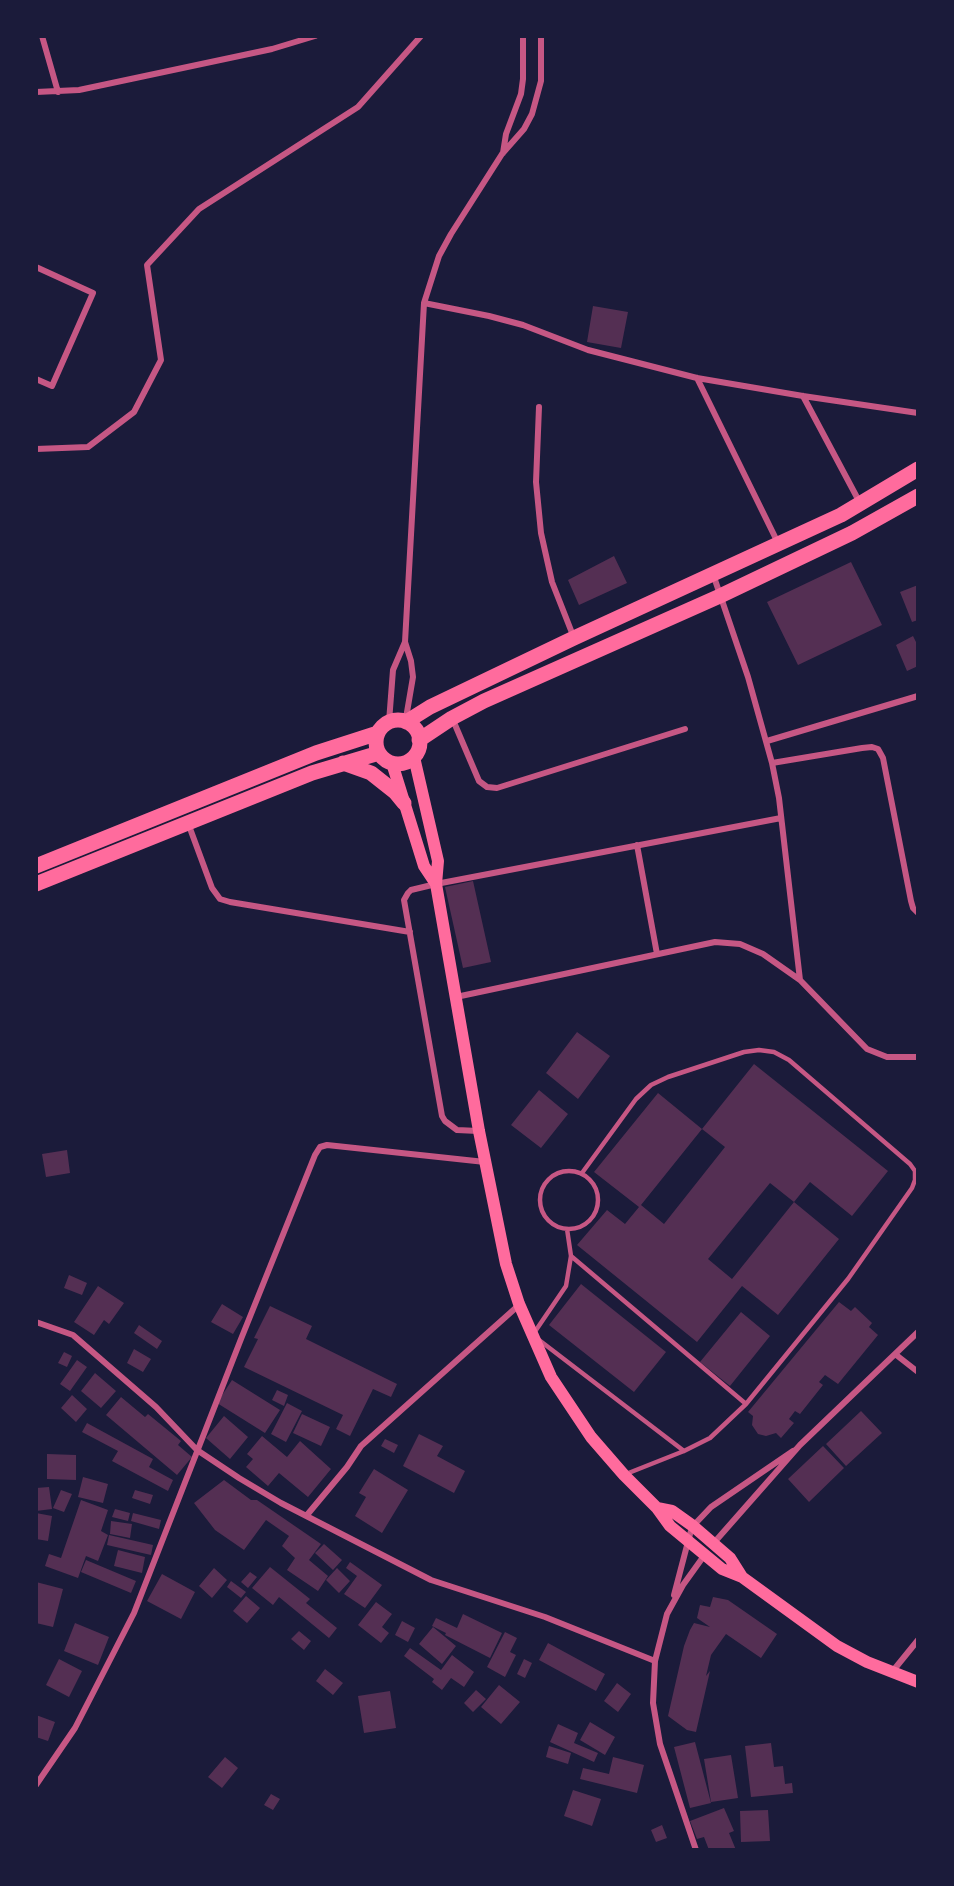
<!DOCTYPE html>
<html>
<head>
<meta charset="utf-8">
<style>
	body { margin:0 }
	#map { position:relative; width:954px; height:1886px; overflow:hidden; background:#1b1b3a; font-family:Merriweather,serif }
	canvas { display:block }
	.frame { position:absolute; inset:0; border:38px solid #1b1b3a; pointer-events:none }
</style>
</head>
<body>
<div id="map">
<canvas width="954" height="1886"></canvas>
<div class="frame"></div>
</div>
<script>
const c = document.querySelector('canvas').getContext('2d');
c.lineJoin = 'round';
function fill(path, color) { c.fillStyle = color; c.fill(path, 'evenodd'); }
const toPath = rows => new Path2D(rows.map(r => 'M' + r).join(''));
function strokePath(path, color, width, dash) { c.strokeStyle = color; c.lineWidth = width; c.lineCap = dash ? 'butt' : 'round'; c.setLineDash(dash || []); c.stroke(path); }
fill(toPath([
	[593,306,628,312,621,348,587,342],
	[614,556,627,583,579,605,568,580],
	[851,562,882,625,798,665,767,602],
	[918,585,918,620,912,622,900,592],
	[913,636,918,646,918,666,907,671,896,645],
	[473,881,491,962,463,968,445,887],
	[577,1032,610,1056,578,1099,546,1073],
	[754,1064,888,1171,852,1216,810,1182,794,1202,770,1183,708,1259,732,1279,794,1202,839,1239,778,1315,742,1286,697,1342,577,1245,607,1210,625,1224,639,1207,594,1172,658,1093,702,1129,641,1205,664,1224,725,1147,702,1129],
	[539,1090,568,1114,541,1148,511,1125],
	[67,1150,70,1173,46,1177,42,1154],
	[69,1275,87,1283,82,1295,64,1288],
	[581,1284,666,1352,634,1392,549,1325],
	[98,1286,124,1303,109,1324,104,1320,94,1335,74,1322],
	[839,1302,851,1311,855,1307,872,1323,869,1327,878,1335,838,1384,825,1375,819,1382,823,1385,800,1414,795,1411,789,1419,794,1423,781,1438,776,1433,766,1436,758,1434,752,1425,753,1416,748,1412],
	[222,1304,243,1317,233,1334,211,1322],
	[270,1306,312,1326,306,1339,397,1384,391,1397,373,1389,350,1436,336,1429,343,1415,244,1367,258,1339,254,1338],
	[741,1312,770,1336,730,1386,700,1362],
	[139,1325,162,1341,157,1349,134,1333],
	[134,1349,151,1359,143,1372,127,1363],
	[64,1352,72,1356,67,1367,58,1363],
	[77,1360,87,1367,70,1391,60,1384],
	[95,1373,116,1391,101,1408,81,1391],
	[232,1380,280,1410,265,1433,217,1403],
	[277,1390,288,1395,284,1406,272,1400],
	[72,1395,87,1409,76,1422,61,1408],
	[121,1397,145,1417,148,1414,181,1441,178,1445,192,1457,177,1475,106,1415],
	[287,1403,302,1411,286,1442,271,1434],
	[861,1411,882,1433,846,1466,826,1444],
	[302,1414,330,1427,321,1446,293,1433],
	[224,1416,248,1437,230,1459,206,1438],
	[87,1423,153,1459,149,1467,173,1480,168,1491,112,1461,118,1451,82,1432],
	[419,1434,443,1446,437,1456,465,1471,454,1493,403,1466],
	[262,1436,287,1457,300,1441,331,1469,308,1497,279,1473,268,1486,246,1467,253,1459,247,1454],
	[385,1439,398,1445,394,1453,381,1446],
	[823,1446,844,1468,809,1502,788,1479],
	[47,1454,76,1455,76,1480,47,1479],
	[374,1469,408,1490,382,1533,355,1516,366,1497,359,1493],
	[83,1477,108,1484,103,1503,78,1497],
	[224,1480,251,1500,257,1500,321,1544,309,1560,328,1576,318,1591,287,1570,295,1558,282,1546,289,1536,266,1520,244,1550,215,1530,194,1503],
	[49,1487,52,1509,36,1511,36,1488],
	[61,1490,72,1494,64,1512,53,1508],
	[135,1490,153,1495,150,1504,132,1498],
	[81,1500,108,1510,101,1531,108,1535,98,1561,86,1556,78,1578,45,1566,49,1554,61,1558],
	[115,1509,130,1513,128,1521,112,1517],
	[36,1513,52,1516,48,1541,36,1539],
	[133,1513,161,1520,159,1529,131,1521],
	[111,1521,132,1524,130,1538,110,1534],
	[109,1535,153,1545,151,1555,107,1545],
	[324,1544,342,1560,333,1570,315,1553],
	[118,1550,145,1557,142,1573,114,1566],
	[86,1560,136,1581,131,1593,81,1572],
	[350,1562,382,1585,365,1608,344,1594,357,1576,346,1568],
	[270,1567,310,1599,306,1603,337,1628,329,1638,279,1597,273,1605,252,1588],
	[214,1568,227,1580,212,1598,199,1586],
	[337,1568,350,1581,339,1593,326,1580],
	[250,1572,257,1577,248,1588,241,1582],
	[162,1574,195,1592,181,1619,147,1601],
	[231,1581,246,1592,241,1598,227,1587],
	[36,1582,63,1589,53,1627,36,1623],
	[246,1596,260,1608,247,1623,233,1611],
	[713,1597,728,1600,777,1634,761,1658,726,1634,711,1655,706,1676,710,1671,696,1732,687,1730,668,1716,684,1646,690,1630,694,1623,710,1627,697,1618,700,1605,710,1607],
	[376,1602,392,1614,382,1627,389,1633,381,1643,358,1625],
	[463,1614,502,1633,490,1658,445,1635,446,1633,432,1626,436,1618,457,1628],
	[402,1621,415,1628,408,1642,395,1635],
	[75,1623,109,1637,98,1665,64,1651],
	[433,1627,456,1646,442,1664,419,1644],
	[299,1631,311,1641,304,1650,291,1639],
	[505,1632,517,1638,510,1652,516,1655,505,1677,487,1667],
	[548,1643,605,1674,596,1691,539,1660],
	[410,1648,441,1670,452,1655,474,1672,464,1687,451,1678,442,1690,432,1682,434,1679,404,1656],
	[59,1659,82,1671,69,1697,46,1685],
	[524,1659,532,1663,525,1678,517,1674],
	[325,1669,343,1683,333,1695,316,1681],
	[617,1683,631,1694,618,1712,604,1701],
	[499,1685,520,1702,501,1724,481,1707],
	[476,1690,486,1699,473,1712,464,1703],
	[390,1691,396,1728,364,1733,358,1696],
	[36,1715,55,1722,48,1741,36,1737],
	[590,1722,615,1737,605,1755,580,1740],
	[558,1724,578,1733,574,1743,598,1753,594,1762,550,1742],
	[695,1742,711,1803,690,1808,674,1747],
	[771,1743,774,1767,783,1766,785,1784,792,1783,793,1793,751,1797,745,1746],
	[549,1746,571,1753,568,1764,546,1757],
	[731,1755,738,1798,711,1802,704,1759],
	[225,1757,238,1768,222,1788,208,1777],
	[613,1757,644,1765,637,1793,580,1779,583,1768,609,1774],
	[573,1790,601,1799,592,1826,564,1816],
	[271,1794,280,1799,273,1810,264,1805],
	[724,1808,734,1831,729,1833,736,1850,709,1850,704,1837,697,1839,690,1821],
	[768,1810,770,1841,741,1842,740,1811],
	[662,1825,667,1838,656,1842,651,1830]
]), '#542f53');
strokePath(toPath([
	'540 1200a29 29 0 1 1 58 0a29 29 0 1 1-58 0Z',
	[582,1173,636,1099,651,1085,668,1077,744,1052,759,1050,774,1052,789,1060,910,1164,915,1171,915,1180,912,1188,848,1279,746,1404,710,1438,684,1451,626,1474],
	[571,1256,746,1404],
	[534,1333,566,1286,571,1256,567,1229],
	[539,1340,684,1451]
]), '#c65784', 4.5);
strokePath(toPath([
	[42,36,58,92],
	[36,92,79,90,272,49,315,36],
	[503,153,506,134,521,94,523,79,523,36],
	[36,267,93,293,52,386,36,379],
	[424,303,489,316,523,325,588,350,697,378,803,396,918,413],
	[697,378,778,543],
	[803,396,860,503],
	[539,407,536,482,541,533,552,582,574,638],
	[36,449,88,447,134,412,161,360,147,265,199,209,358,107,421,36],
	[713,574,748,677,772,763,779,798,800,980],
	[406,718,413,677,411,661,405,642,424,303,439,256,451,234,502,154,524,129,532,114,541,81,541,36],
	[453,720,479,781,487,787,497,788,685,729],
	[389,722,393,670,405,642],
	[767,741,918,696],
	[772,763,862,748,872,747,878,749,883,758,911,901,913,908,918,913],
	[188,823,212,888,220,899,230,902,410,932],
	[637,845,657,954],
	[456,997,715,942,740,944,763,954,800,980,867,1049,887,1057,918,1057],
	[478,1131,457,1130,445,1121,442,1116,404,900,408,893,411,890,436,884,781,818],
	[36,1322,73,1335,156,1407,197,1450,239,1478,281,1503,431,1580,545,1617,655,1661],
	[895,1354,918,1372],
	[307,1515,347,1467,361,1446,519,1305],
	[712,1545,800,1445,918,1332],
	[674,1595,690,1534,693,1526,711,1507,793,1451],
	[892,1672,918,1640],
	[36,1785,75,1728,134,1613,241,1339,315,1155,320,1147,327,1145,485,1162],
	[696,1850,660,1744,653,1703,655,1661,667,1614,683,1585,706,1553]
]), '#c65784', 6);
strokePath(toPath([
	[414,757,438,861,436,884,479,1131,506,1264,519,1304,551,1377,591,1437,624,1475,657,1508,670,1526,722,1569,742,1577,837,1646,867,1662,918,1682],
	[392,763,424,866,436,884],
	[657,1508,672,1511,693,1526,730,1558,742,1577]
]), '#ff6b9d', 12);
strokePath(toPath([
	'376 742a22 22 0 1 1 44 0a22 22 0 1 1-44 0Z',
	[406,722,430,707,574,638,841,515,918,469],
	[419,740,452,718,484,701,720,596,852,533,918,496],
	[343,763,371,773,395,792,404,803],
	[36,866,316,753,378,733],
	[36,884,312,773,379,753]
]), '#ff6b9d', 15);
</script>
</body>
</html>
